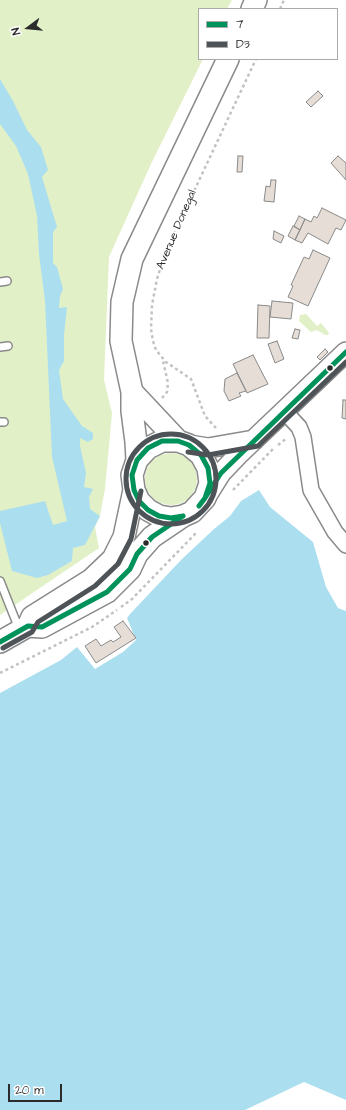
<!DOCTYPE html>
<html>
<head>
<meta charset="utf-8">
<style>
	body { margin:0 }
	#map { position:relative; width:346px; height:1110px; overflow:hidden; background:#fff; font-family:"Architects Daughter",sans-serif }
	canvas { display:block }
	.legend { position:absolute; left:198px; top:8px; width:140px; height:52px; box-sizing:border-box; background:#fff; border:1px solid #aaa; margin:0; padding:5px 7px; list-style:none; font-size:12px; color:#2b2b2b }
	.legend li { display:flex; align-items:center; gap:8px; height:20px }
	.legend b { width:20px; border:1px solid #aaa }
	.north { position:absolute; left:8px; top:8px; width:40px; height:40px; -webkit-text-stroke:3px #fff; paint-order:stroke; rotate:254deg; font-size:11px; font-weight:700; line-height:16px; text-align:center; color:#2b2b2b }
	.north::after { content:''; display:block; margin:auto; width:14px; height:18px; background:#2b2b2b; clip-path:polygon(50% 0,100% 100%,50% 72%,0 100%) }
	.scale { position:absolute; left:8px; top:1084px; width:54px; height:18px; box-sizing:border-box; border:2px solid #2b2b2b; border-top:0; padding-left:5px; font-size:12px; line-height:14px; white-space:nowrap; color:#2b2b2b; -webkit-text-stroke:3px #fff; paint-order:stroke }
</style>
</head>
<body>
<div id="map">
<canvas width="346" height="1110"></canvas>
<ul class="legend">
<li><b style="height:5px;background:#00925b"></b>7</li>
<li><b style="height:5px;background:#4d5357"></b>D3</li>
</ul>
<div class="north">N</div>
<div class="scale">20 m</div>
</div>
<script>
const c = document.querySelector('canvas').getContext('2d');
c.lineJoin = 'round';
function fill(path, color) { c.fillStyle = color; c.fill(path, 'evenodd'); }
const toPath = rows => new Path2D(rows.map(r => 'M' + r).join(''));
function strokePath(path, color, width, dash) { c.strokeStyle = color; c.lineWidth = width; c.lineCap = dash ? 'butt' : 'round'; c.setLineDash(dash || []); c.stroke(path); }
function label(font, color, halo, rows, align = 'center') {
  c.font = font + ' "Architects Daughter",sans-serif'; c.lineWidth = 3.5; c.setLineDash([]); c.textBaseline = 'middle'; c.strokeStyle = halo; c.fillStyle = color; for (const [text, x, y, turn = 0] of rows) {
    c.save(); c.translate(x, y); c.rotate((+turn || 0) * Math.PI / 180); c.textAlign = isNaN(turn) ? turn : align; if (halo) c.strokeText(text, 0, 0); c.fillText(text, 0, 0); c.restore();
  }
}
fill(toPath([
	[0,0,232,0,227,9,199,9,199,59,203,59,151,164,109,257,104,380,112,413,105,489,100,516,95,527,99,548,0,615],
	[306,314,317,326,321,323,326,329,329,333,328,335,325,335,317,330,311,332,299,321,300,315],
	'145 479a26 26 0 1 1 52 0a26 26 0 1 1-52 0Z'
]), '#e2f0c7');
fill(toPath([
	[0,79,13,101,27,130,41,147,48,170,42,177,57,227,53,232,53,263,57,267,63,289,60,296,59,308,67,307,64,335,64,361,59,370,63,399,82,426,93,433,93,439,88,442,80,438,80,446,86,473,84,487,93,489,89,497,90,509,100,516,85,545,73,548,72,561,48,575,37,578,12,571,0,523,0,511,45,501,53,525,67,521,52,457,45,301,39,254,37,216,28,174,16,146,0,124],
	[259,490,270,507,313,542,326,587,338,608,346,611,346,1100,304,1082,245,1110,0,1110,0,693,61,660,77,647,95,669,123,652,136,640,127,618,130,614,182,559,214,529,230,516,241,501]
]), '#abdfef');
const building = toPath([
	[318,91,323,96,311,107,306,102,318,91],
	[238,156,243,156,242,172,237,172,238,156],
	[338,156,346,163,346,180,331,163,338,156],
	[271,180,276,180,274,202,264,201,266,186,270,187,271,180],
	[322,208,346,220,341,230,336,228,328,244,308,233,302,243,295,240,305,219,311,222,314,216,317,218,322,208],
	[299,216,305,219,300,230,294,226,299,216],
	[293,226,300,230,295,240,288,236,293,226],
	[274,231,284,236,281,243,273,239,274,231],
	[313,250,330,258,308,306,288,297,293,286,291,285,304,257,309,259,313,250],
	[272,301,293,303,291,319,270,317,272,301],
	[258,305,270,306,269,338,257,338,258,305],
	[295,329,300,330,298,339,292,338,295,329],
	[277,341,284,359,275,363,268,344,277,341],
	[325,349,328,352,320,360,317,357,325,349],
	[253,355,268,384,247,393,233,364,253,355],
	[237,373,246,391,239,393,241,396,229,401,224,391,225,379,237,373],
	[343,400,346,400,346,419,342,418,343,400],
	[123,621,136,638,96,663,85,646,96,639,101,646,111,640,113,642,121,637,114,627,123,621]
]);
fill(building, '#e5ddd6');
strokePath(building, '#8a8a8a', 1);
const service = toPath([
	[0,282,7,281],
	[0,347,8,346],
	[0,422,4,422],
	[0,581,19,629]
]);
const minor = toPath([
	[285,412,299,427,303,437,311,490,335,532,346,545]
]);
const tertiary = toPath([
	[189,445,208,448,254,440],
	[206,497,221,473,240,453,346,352]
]);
const secondary = toPath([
	[252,9,256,0],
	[132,392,178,441],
	[137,460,148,448,162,441,178,441,189,445,201,455,208,468,210,483,205,498,192,512,183,516,171,518,159,516,148,510,139,501,134,490,132,475,137,460,136,442,132,411,132,392,121,341,122,302,132,259,228,59],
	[28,626,32,617,91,580,113,559,124,537,134,490],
	[0,642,28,626,42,627,107,592,130,569,137,554,152,537,183,516]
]);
strokePath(service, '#8a8a8a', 10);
strokePath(minor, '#8a8a8a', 18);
strokePath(tertiary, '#8a8a8a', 22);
strokePath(secondary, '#8a8a8a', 24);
strokePath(toPath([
	[280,9,284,0],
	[162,398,167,392,168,383,163,361],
	[216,428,205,416,191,379,166,362,156,350,153,341,151,329,152,305,157,279,165,253,256,59],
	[278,445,287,438],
	[233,490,273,449],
	[121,607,132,599,197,532],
	[0,673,92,627,117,610]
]), '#c2c2c2', 2.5, [3, 3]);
strokePath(service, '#fff', 7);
strokePath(minor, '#fff', 15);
strokePath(tertiary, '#fff', 19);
strokePath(secondary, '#fff', 21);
strokePath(toPath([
	[205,498,221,473,346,352],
	[183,516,171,518,159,516,148,510,139,501,134,490,132,475,137,460,148,448,162,441,178,441,189,445,201,455,208,468,210,483,205,498,199,506],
	[0,642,28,626,42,627,107,592,130,569,137,554,152,537,183,516]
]), '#00925b', 5);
strokePath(toPath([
	'126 479a45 45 0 1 1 90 0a45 45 0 1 1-90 0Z',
	[188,452,208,455,258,446,346,362],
	[3,648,32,632,38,622,95,586,118,564,131,539,141,491]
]), '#4d5357', 5);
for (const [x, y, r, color] of [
	[330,368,3.5,"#2b2b2b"],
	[146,543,3.5,"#2b2b2b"]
]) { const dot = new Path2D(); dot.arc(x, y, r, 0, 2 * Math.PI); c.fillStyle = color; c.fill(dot); strokePath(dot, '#fff', 1.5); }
label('12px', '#2b2b2b', '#fff', [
	["Avenue Donegal",177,230,-67]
]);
</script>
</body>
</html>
